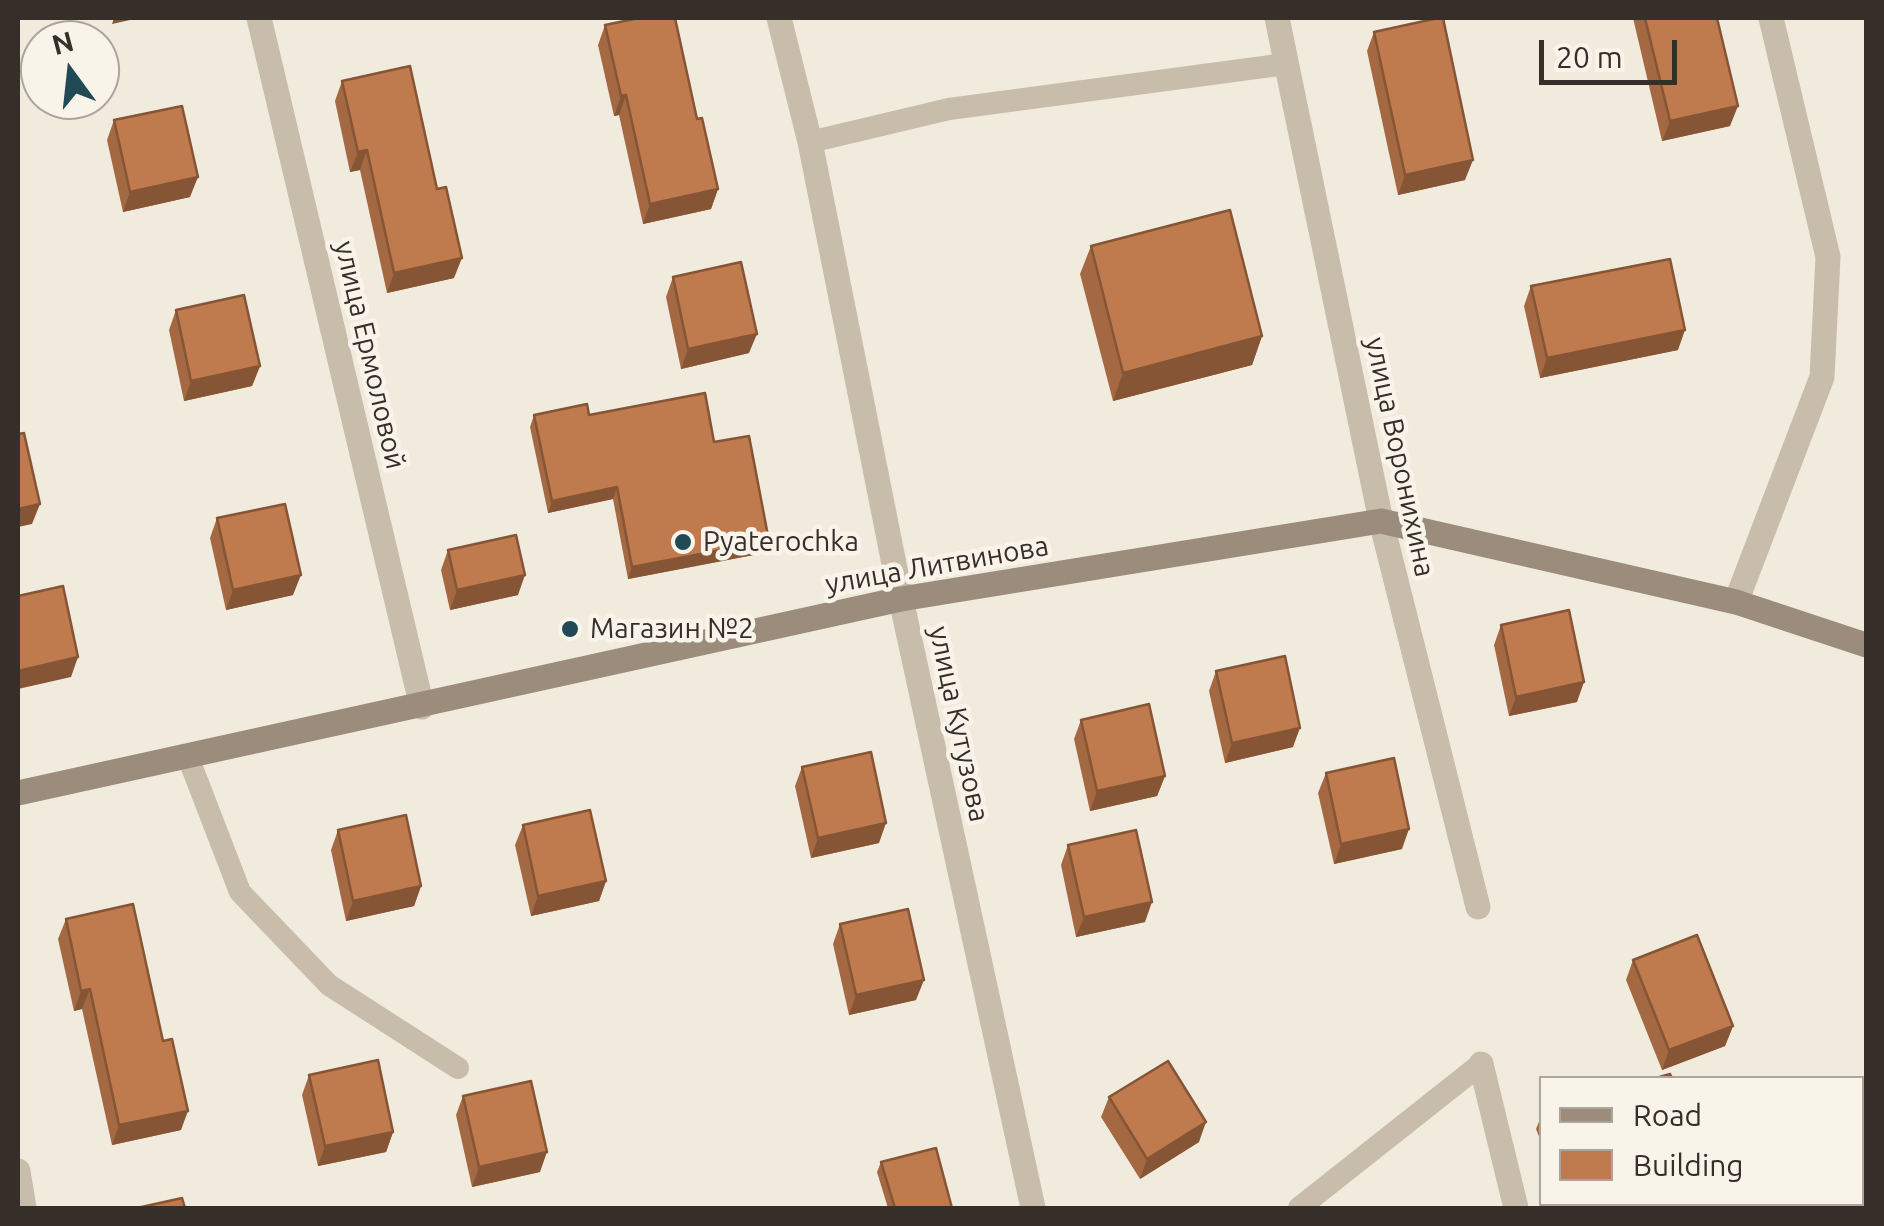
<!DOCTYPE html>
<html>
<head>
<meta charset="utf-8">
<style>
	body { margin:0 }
	#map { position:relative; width:1884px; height:1226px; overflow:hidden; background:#f1ebdd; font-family:Ubuntu,sans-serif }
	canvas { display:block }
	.frame { position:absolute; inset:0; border:20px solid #362f29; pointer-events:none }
	.legend { position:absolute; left:1539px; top:1076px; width:325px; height:130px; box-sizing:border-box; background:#f9f4ea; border:2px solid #aba59d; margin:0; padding:12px 18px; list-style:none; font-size:30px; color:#362f29 }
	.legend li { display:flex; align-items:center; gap:20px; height:50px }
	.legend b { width:50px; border:2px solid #aba59d }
	.north { position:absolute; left:20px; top:20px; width:100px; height:100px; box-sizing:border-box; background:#f9f4ea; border:2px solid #aba59d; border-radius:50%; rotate:345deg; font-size:28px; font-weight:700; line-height:40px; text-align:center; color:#362f29 }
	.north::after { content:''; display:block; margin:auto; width:35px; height:45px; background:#214a56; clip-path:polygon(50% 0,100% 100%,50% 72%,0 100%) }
	.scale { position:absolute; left:1539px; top:40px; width:138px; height:45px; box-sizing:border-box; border:5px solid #362f29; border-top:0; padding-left:12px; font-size:30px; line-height:35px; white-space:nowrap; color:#362f29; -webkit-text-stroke:8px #f9f4ea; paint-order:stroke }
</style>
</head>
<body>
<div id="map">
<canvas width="1884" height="1226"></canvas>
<div class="frame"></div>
<ul class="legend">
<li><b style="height:12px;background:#9c8c7b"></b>Road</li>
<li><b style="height:28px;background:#bf7a4d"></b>Building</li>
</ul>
<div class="north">N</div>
<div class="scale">20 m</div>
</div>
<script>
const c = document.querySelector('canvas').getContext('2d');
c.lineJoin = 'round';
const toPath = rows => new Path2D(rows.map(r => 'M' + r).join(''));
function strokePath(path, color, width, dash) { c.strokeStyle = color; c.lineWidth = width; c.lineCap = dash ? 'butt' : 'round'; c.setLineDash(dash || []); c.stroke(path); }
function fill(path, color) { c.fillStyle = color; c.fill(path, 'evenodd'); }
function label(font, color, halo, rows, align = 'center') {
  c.font = font + ' Ubuntu,sans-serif'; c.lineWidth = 9; c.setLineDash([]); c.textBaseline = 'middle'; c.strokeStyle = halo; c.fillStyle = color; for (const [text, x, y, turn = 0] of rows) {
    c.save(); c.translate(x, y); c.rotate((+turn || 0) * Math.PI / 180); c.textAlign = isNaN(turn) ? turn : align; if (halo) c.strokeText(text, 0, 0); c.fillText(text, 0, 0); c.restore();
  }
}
strokePath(toPath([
	[810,142,949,109,1286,64],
	[188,757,240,892,329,985,458,1068],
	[1299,1208,1481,1064]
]), '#c8bcaa', 22);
strokePath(toPath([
	[259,18,422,707],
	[779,18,810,142,901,599,1033,1208],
	[1277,18,1381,521,1478,907],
	[1736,602,1822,377,1828,257,1771,18],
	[1481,1064,1516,1208],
	[18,1171,24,1208]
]), '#c8bcaa', 25);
strokePath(toPath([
	[18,793,901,599,1381,521,1736,602,1866,645]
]), '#9c8c7b', 25);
fill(toPath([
	[1633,18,1717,18,1730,126,1662,141],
	[605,25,697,119,718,189,711,209,643,224,619,115,614,116,598,45],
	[1374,32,1465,180,1398,195,1367,51],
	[342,81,437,189,454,278,387,293,360,170,350,172,335,101],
	[114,120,190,197,123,212,107,140],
	[1091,246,1262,336,1252,365,1113,401,1080,274],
	[673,277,749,353,681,369,666,297],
	[1531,286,1678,350,1540,378,1524,306],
	[176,310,260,366,252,386,184,401,169,330],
	[534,415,714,442,769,541,764,553,628,579,613,499,548,513,530,427],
	[217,518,293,595,226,610,210,538],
	[448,550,518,595,450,610,441,570],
	[1501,625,1577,702,1509,716,1494,645],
	[1216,671,1293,747,1225,763,1209,691],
	[1081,720,1165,776,1157,796,1090,811,1074,739],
	[802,767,879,843,811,858,795,786],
	[1326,773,1402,849,1334,864,1318,793],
	[523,825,606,881,599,901,531,916,515,845],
	[338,830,421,886,414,906,346,921,331,850],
	[1068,845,1145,922,1076,937,1061,865],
	[66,919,181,1130,112,1145,82,1009,74,1011,58,939],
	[840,924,916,1000,849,1015,833,944],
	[1633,960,1733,1026,1725,1046,1662,1070,1626,980],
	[309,1075,393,1132,386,1152,318,1166,302,1095],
	[463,1096,540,1172,472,1187,456,1115],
	[1109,1097,1199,1142,1140,1179,1101,1117],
	[1542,1118,1542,1144,1536,1129,1540,1119],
	[881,1162,952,1208,888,1208,877,1172]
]), '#a46942');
fill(toPath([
	[114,18,139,18,112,24],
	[626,95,619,115,614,116,621,96],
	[1738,106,1730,126,1662,141,1670,121],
	[367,150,360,170,350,172,358,152],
	[1473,160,1465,180,1398,195,1405,175],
	[198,177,190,197,123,212,130,192],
	[718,189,711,209,643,224,650,204],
	[462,258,454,278,387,293,394,273],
	[1685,330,1678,350,1540,378,1547,358],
	[757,334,749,353,681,369,688,349],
	[1262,336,1252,365,1113,401,1123,373],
	[260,366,252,386,184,401,191,381],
	[617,487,613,499,548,513,552,501],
	[40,504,32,524,18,527,18,509],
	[769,541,764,553,628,579,632,567],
	[301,575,293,595,226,610,233,590],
	[525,575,518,595,450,610,457,590],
	[78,657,71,677,18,689,18,671],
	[1584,682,1577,702,1509,716,1516,697],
	[1300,728,1293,747,1225,763,1232,743],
	[1165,776,1157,796,1090,811,1097,791],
	[886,823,879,843,811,858,818,838],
	[1409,829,1402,849,1334,864,1341,844],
	[606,881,599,901,531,916,538,896],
	[421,886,414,906,346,921,353,901],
	[1152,902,1145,922,1076,937,1084,917],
	[924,980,916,1000,849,1015,856,995],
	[90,989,82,1009,74,1011,81,991],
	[1733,1026,1725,1046,1662,1070,1669,1050],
	[188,1111,181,1130,112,1145,119,1125],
	[1206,1122,1199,1142,1140,1179,1147,1159],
	[393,1132,386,1152,318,1166,325,1146],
	[547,1152,540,1172,472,1187,479,1167],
	[1599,1204,1624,1204,1610,1208,1594,1208,1595,1205]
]), '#865536');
const building = toPath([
	[639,18,675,18,697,119,702,118,718,189,650,204,626,95,621,96,605,25,639,18],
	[1438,18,1443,18,1473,160,1405,175,1374,32,1438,18],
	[1645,18,1717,18,1738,106,1670,121,1645,18],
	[410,66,437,189,446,187,462,258,394,273,367,150,358,152,342,81,410,66],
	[182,106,198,177,130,192,114,120,182,106],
	[1230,210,1262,336,1123,373,1091,246,1230,210],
	[1670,259,1685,330,1547,358,1531,286,1670,259],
	[741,262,757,334,688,349,673,277,741,262],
	[244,295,260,366,191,381,176,310,244,295],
	[705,393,714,442,749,436,769,541,632,567,617,487,552,501,534,415,587,404,589,415,705,393],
	[24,433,40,504,18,509,18,434,24,433],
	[285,504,301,575,233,590,217,518,285,504],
	[516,535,525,575,457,590,448,550,516,535],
	[63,586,78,657,18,671,18,596,63,586],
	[1569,610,1584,682,1516,697,1501,625,1569,610],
	[1285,656,1300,728,1232,743,1216,671,1285,656],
	[1149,704,1165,776,1097,791,1081,720,1149,704],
	[871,752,886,823,818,838,802,767,871,752],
	[1394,758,1409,829,1341,844,1326,773,1394,758],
	[590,810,606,881,538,896,523,825,590,810],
	[406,815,421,886,353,901,338,830,406,815],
	[1136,830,1152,902,1084,917,1068,845,1136,830],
	[133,904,163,1041,172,1039,188,1111,119,1125,90,989,81,991,66,919,133,904],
	[908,909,924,980,856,995,840,924,908,909],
	[1697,935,1733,1026,1669,1050,1633,960,1697,935],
	[378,1060,393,1132,325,1146,309,1075,378,1060],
	[1168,1061,1206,1122,1147,1159,1109,1097,1168,1061],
	[1670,1074,1672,1078,1656,1078,1670,1074],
	[531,1081,547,1152,479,1167,463,1096,531,1081],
	[936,1148,952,1208,895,1208,881,1162,936,1148],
	[182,1198,185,1208,137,1208,182,1198],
	[1789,1204,1860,1204,1861,1208,1790,1208,1789,1204]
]);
fill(building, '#bf7a4d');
strokePath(building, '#865536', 2.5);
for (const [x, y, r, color] of [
	[683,542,10,"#214a56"],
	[570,629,10,"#214a56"]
]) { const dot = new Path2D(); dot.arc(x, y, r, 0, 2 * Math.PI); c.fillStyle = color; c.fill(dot); strokePath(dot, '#f9f4ea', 4); }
label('28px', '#362f29', '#f9f4ea', [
	["улица Ермоловой",370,355,77],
	["улица Воронихина",1400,457,78],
	["улица Литвинова",937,565,-10],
	["улица Кутузова",959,724,78]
]);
label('28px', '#362f29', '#f9f4ea', [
	["Pyaterochka",703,542],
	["Магазин №2",590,629]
], 'left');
</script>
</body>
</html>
